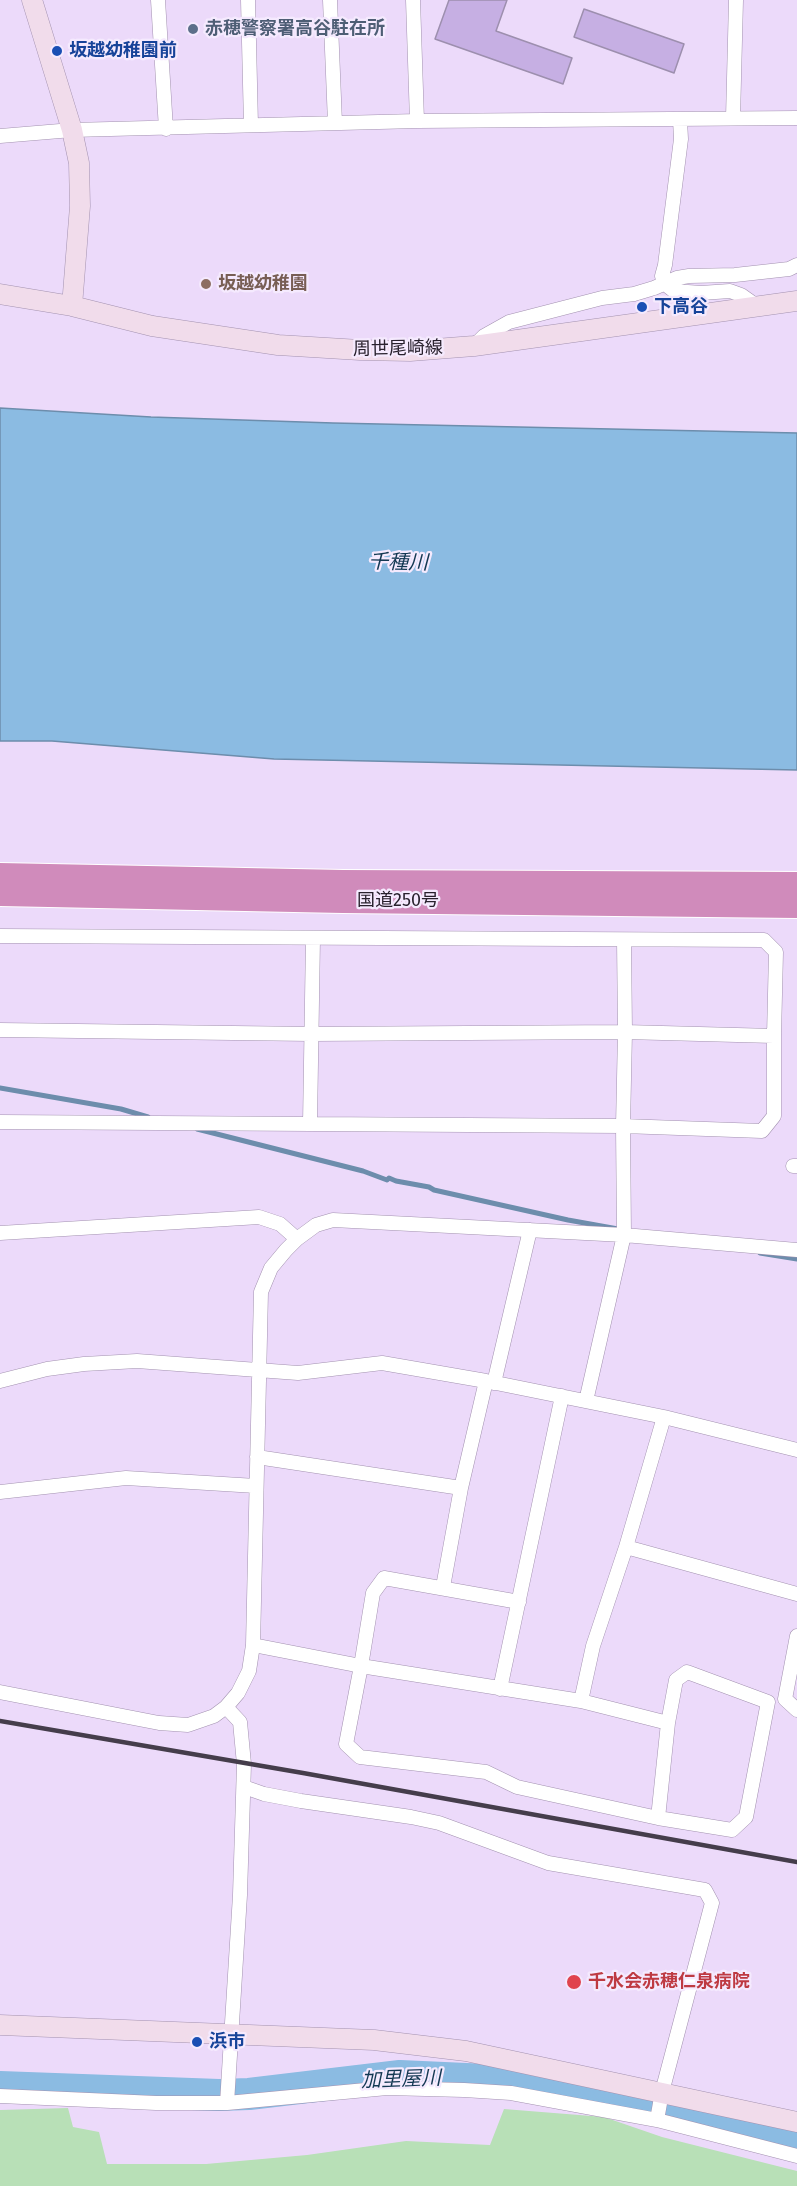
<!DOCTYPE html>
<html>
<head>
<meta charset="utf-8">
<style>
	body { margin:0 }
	canvas { display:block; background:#ecdafa }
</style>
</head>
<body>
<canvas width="797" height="2186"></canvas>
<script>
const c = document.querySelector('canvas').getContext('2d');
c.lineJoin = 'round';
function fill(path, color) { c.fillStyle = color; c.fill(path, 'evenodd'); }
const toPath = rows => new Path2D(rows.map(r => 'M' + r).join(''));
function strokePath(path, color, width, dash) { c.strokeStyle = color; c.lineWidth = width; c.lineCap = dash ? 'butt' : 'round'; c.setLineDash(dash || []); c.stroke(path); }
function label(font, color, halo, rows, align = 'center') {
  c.font = font + ' "Fira Sans","Noto Sans JP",sans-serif'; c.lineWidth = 4.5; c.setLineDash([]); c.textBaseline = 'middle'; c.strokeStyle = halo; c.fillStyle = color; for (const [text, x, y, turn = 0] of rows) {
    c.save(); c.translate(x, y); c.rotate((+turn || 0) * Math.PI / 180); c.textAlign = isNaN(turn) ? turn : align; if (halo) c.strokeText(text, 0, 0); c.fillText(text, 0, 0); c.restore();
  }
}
fill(toPath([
	[68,2108,73,2127,99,2132,107,2164,206,2164,307,2155,406,2141,490,2145,504,2109,604,2117,662,2137,797,2171,797,2186,0,2186,0,2110]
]), '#b8e0b7');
const water = toPath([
	[0,408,151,417,333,423,797,433,797,770,274,759,52,741,0,741,0,408]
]);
fill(water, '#8bbbe2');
strokePath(water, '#6d8dac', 1.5);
strokePath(toPath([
	[0,1088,121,1109,148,1117],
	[197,1129,363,1171,387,1180,389,1178,396,1181,429,1187,434,1190,568,1220,618,1229],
	[760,1253,797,1259]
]), '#6d8dac', 5);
strokePath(toPath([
	[0,2087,219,2095,249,2094,400,2076,510,2081,535,2084,562,2093,623,2101,797,2139]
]), '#8bbbe2', 32);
const building = toPath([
	[449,0,507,0,496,31,572,58,563,84,435,39,449,0],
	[584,9,684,44,674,73,574,37,584,9]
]);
fill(building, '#c6afe3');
strokePath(building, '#9d8fae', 1.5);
const street = toPath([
	[158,0,166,129],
	[248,0,251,125],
	[330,0,335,123],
	[413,0,417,121],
	[733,118,736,0],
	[680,120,681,139,665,265,662,276,665,284,674,291,701,293,730,291,741,295,758,307],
	[0,136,72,130,417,121,797,118],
	[475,345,484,336,509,322,602,298,634,294,654,288,677,278,689,276,735,275,789,269,797,265],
	[0,936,764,940,776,952,774,1036],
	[0,1030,311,1034,625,1032,774,1036,774,1116,762,1131,623,1126,0,1122],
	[310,1124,313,938],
	[793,1166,797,1166],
	[0,1233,259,1217,280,1224,297,1239],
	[0,1381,47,1369,84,1364,137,1361,298,1373,382,1363,486,1381,664,1417,797,1450],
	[494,1383,530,1230],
	[586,1401,624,1235,623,1126,625,1032,624,940],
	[257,1457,461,1488],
	[0,1492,126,1478,256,1486],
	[626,1547,797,1594],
	[443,1587,461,1488,486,1381],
	[797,1636,785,1699,797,1710],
	[253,1645,361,1666,581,1701,668,1723,676,1680,687,1672,768,1702,746,1817,732,1830,658,1818,517,1787,486,1772,360,1757,346,1744,361,1666,373,1593,384,1578,519,1602],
	[500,1689,562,1396],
	[0,1692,159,1723,188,1725,214,1716,226,1707,238,1693,249,1671,253,1645,261,1292,271,1268,286,1250,297,1239,316,1225,333,1220,624,1235,797,1250],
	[581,1701,593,1646,626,1547,664,1417],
	[226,1707,240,1722,244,1764,240,1895,227,2103],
	[244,1787,264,1794,301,1801,411,1817,439,1823,548,1863,705,1890,712,1903,662,2092,657,2120],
	[658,1818,668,1723],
	[0,2096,156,2103,227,2103,387,2088,464,2090,511,2093,657,2120,797,2156]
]);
const secondary = toPath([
	[32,0,72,130,79,163,80,206,72,306],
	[0,294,72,306,152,326,278,345,360,350,410,351,474,346,797,301],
	[0,2025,374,2040,466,2051,797,2122]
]);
const highway = toPath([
	[0,875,343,882,797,884],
	[0,894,343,901,797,906]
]);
strokePath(street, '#a392b0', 15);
strokePath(secondary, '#a392b0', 21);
strokePath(highway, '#fff', 26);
strokePath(street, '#fff', 14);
strokePath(secondary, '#f1dceb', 20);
strokePath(highway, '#d08bbb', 24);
strokePath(toPath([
	[0,1721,303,1773,797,1862]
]), '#453d4b', 4.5);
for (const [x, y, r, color] of [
	[193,29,6,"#5c6f8a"],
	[57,51,6,"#1a4fb4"],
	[206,284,6,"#8d6e63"],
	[642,307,6,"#1a4fb4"],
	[574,1982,8,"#e0444e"],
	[197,2042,6,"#1a4fb4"]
]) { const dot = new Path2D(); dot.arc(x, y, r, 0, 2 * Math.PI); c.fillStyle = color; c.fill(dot); strokePath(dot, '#f5eafe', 2); }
label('bold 18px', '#4e5e75', '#f5eafe', [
	["赤穂警察署高谷駐在所",205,29]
], 'left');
label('bold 18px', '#164399', '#f5eafe', [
	["坂越幼稚園前",69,51],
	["下高谷",654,307],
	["浜市",209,2042]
], 'left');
label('bold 18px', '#785e54', '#f5eafe', [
	["坂越幼稚園",218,284]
], 'left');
label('18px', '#28212d', '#f5eafe', [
	["周世尾崎線",398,349,-1],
	["国道250号",398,901]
]);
label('bold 18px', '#be3a42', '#f5eafe', [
	["千水会赤穂仁泉病院",588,1982]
], 'left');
label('italic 20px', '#133853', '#f5eafe', [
	["千種川",398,563,1],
	["加里屋川",401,2080,-2]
]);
</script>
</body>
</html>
